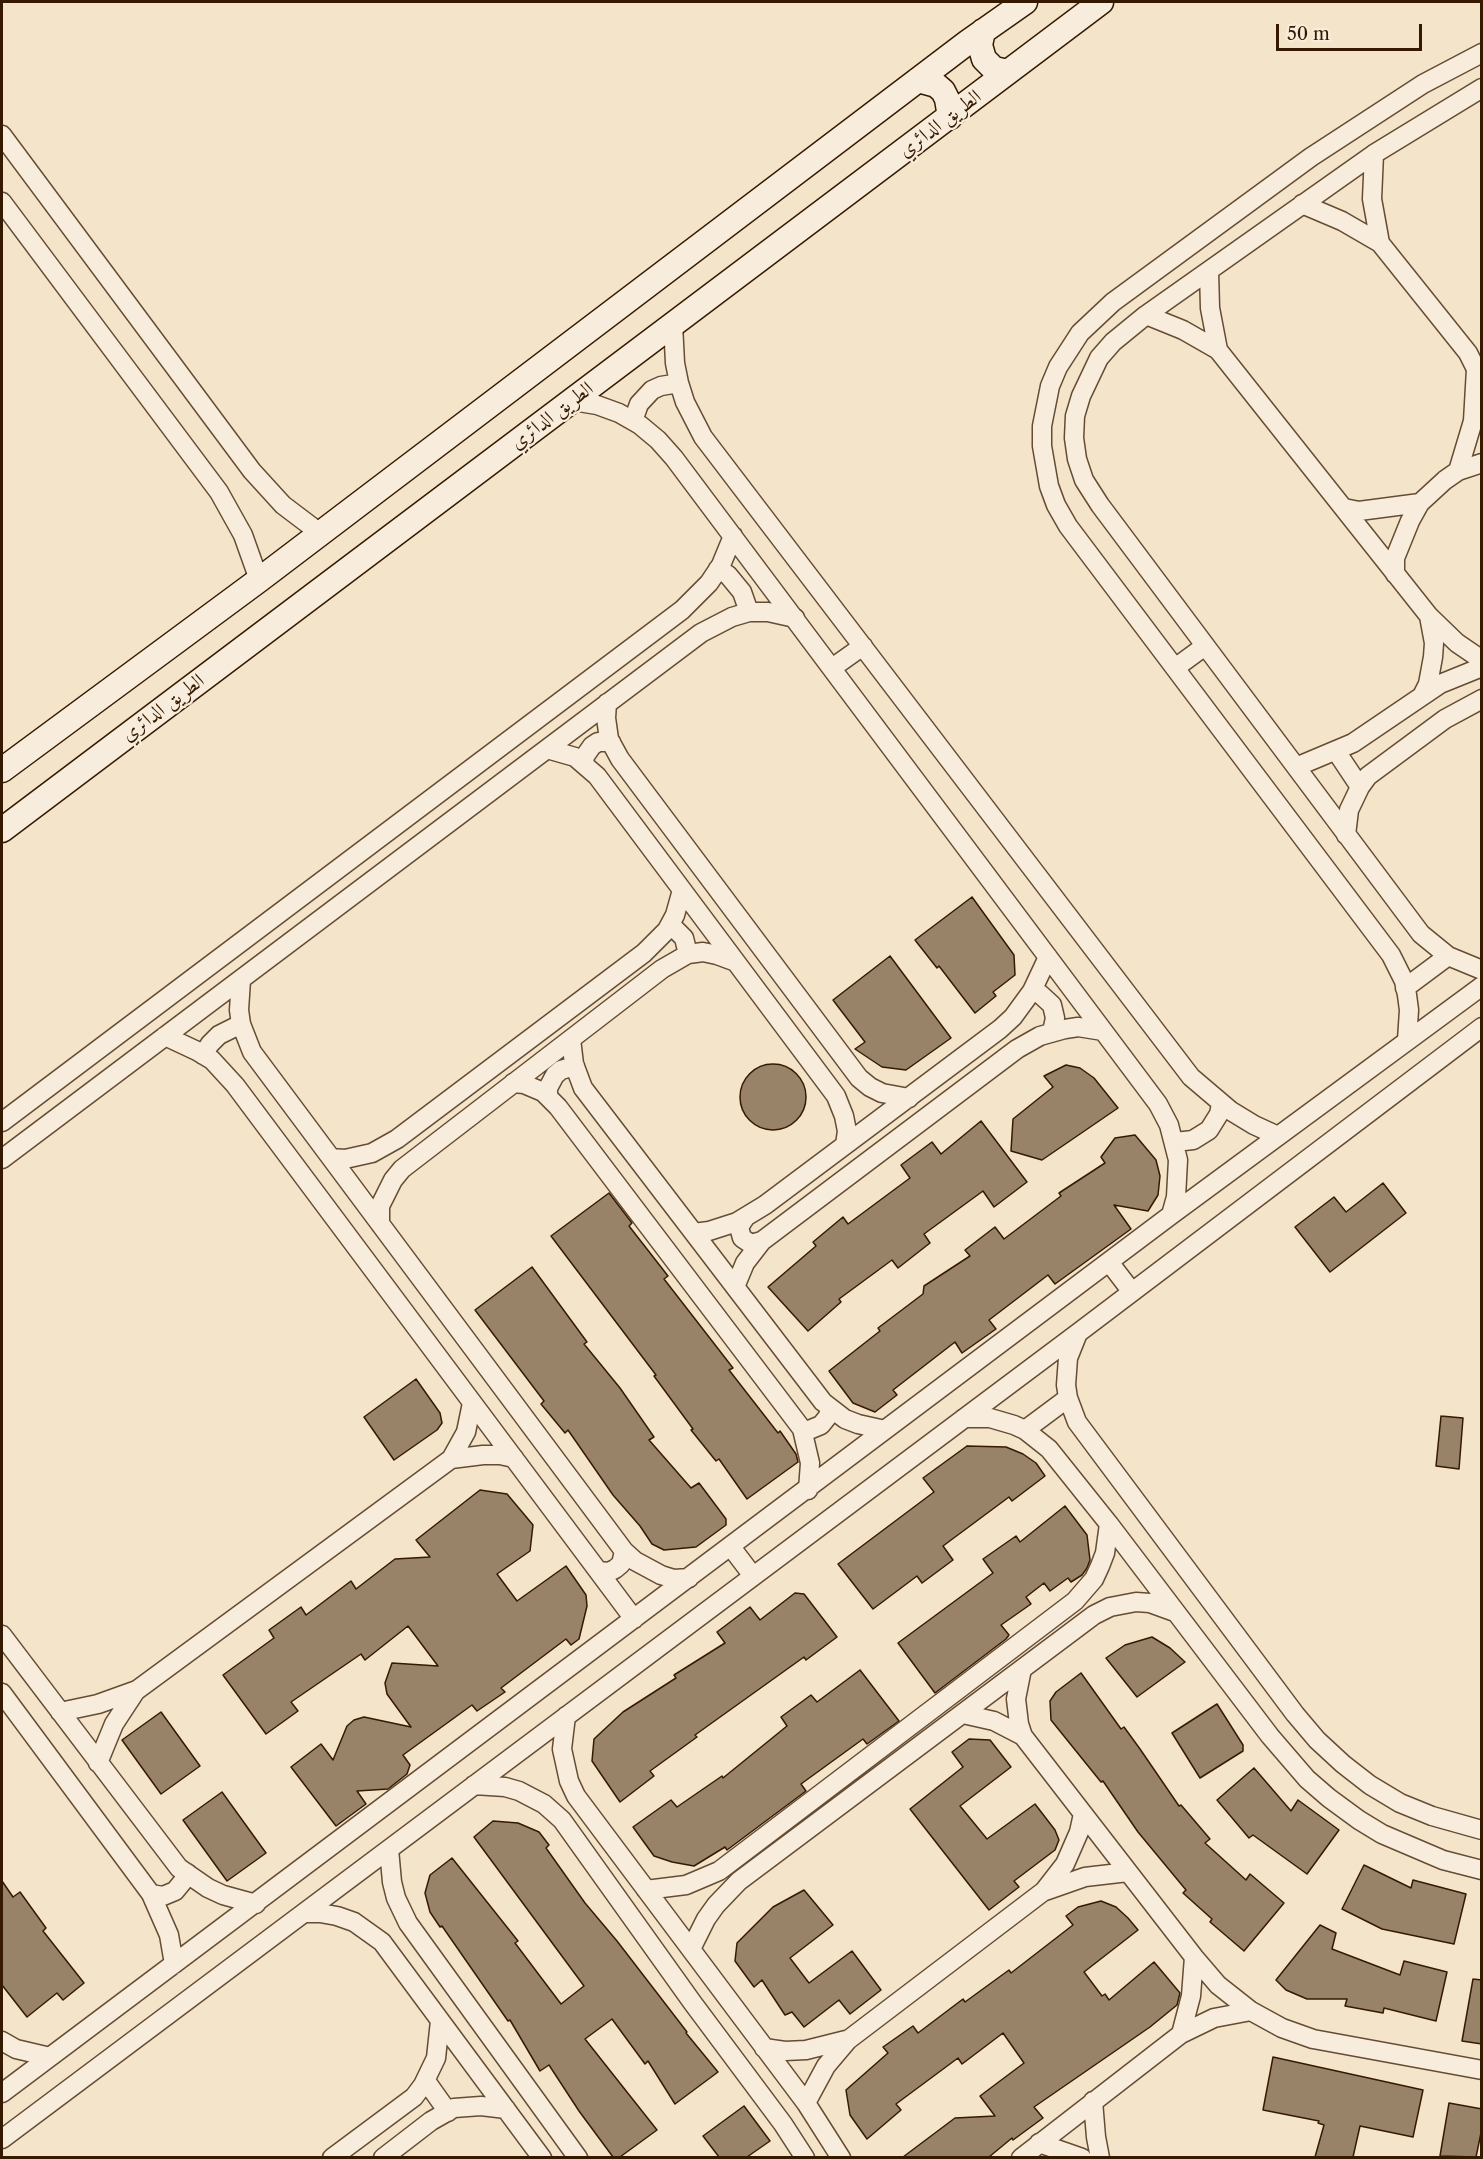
<!DOCTYPE html>
<html>
<head>
<meta charset="utf-8">
<style>
	body { margin:0 }
	#map { position:relative; width:1483px; height:2159px; overflow:hidden; background:#f4e4c9; font-family:"Libre Caslon Text",serif }
	canvas { display:block }
	.frame { position:absolute; inset:0; border:3px solid #351a01; pointer-events:none }
	.scale { position:absolute; left:1276px; top:24px; width:146px; height:27px; box-sizing:border-box; border:3px solid #351a01; border-top:0; padding-left:8px; font-size:18px; line-height:21px; white-space:nowrap; color:#351a01; -webkit-text-stroke:4px #f8eddc; paint-order:stroke }
</style>
</head>
<body>
<div id="map">
<canvas width="1483" height="2159"></canvas>
<div class="frame"></div>
<div class="scale">50 m</div>
</div>
<script>
const c = document.querySelector('canvas').getContext('2d');
c.lineJoin = 'round';
function fill(path, color) { c.fillStyle = color; c.fill(path, 'evenodd'); }
const toPath = rows => new Path2D(rows.map(r => 'M' + r).join(''));
function strokePath(path, color, width, dash) { c.strokeStyle = color; c.lineWidth = width; c.lineCap = dash ? 'butt' : 'round'; c.setLineDash(dash || []); c.stroke(path); }
function label(font, color, halo, rows, align = 'center') {
  c.font = font + ' "Libre Caslon Text",Amiri,serif'; c.lineWidth = 4.5; c.setLineDash([]); c.textBaseline = 'middle'; c.strokeStyle = halo; c.fillStyle = color; for (const [text, x, y, turn = 0] of rows) {
    c.save(); c.translate(x, y); c.rotate((+turn || 0) * Math.PI / 180); c.textAlign = isNaN(turn) ? turn : align; if (halo) c.strokeText(text, 0, 0); c.fillText(text, 0, 0); c.restore();
  }
}
const building = toPath([
	[972,897,1014,955,1015,975,993,992,996,996,975,1013,939,966,937,968,915,940,972,897],
	[890,956,951,1038,906,1070,882,1067,855,1049,865,1042,833,1000,890,956],
	'740 1097a33 33 0 1 1 66 0a33 33 0 1 1-66 0Z',
	[1066,1065,1080,1068,1094,1078,1118,1108,1042,1160,1011,1151,1013,1119,1053,1087,1044,1076,1066,1065],
	[981,1121,1027,1182,994,1207,983,1191,924,1234,930,1243,898,1268,892,1260,839,1299,841,1302,808,1331,768,1287,816,1246,813,1242,843,1217,848,1224,910,1178,901,1165,932,1142,941,1154,981,1121],
	[1135,1135,1156,1160,1160,1176,1158,1195,1148,1211,1114,1205,1131,1229,1055,1284,1048,1275,989,1320,996,1329,962,1353,955,1342,893,1390,897,1395,875,1412,853,1403,829,1371,880,1331,878,1328,923,1294,924,1286,970,1256,965,1250,995,1227,1004,1239,1061,1196,1059,1193,1105,1163,1101,1157,1115,1138,1135,1135],
	[1383,1183,1406,1213,1330,1272,1295,1227,1334,1197,1346,1212,1383,1183],
	[609,1193,632,1223,629,1226,668,1276,664,1279,733,1368,729,1370,778,1433,780,1431,796,1454,798,1462,747,1499,719,1459,716,1461,691,1430,693,1429,654,1376,656,1375,551,1236,609,1193],
	[532,1267,587,1342,584,1344,620,1388,654,1437,649,1440,691,1488,699,1483,726,1519,726,1525,696,1547,664,1550,652,1544,640,1526,613,1495,568,1430,565,1433,541,1404,544,1401,475,1310,532,1267],
	[416,1379,440,1413,442,1423,437,1430,394,1460,364,1417,416,1379],
	[1441,1416,1463,1418,1459,1469,1436,1466,1441,1416],
	[967,1446,1006,1447,1023,1454,1036,1463,1045,1476,1012,1501,1009,1497,943,1546,953,1560,922,1583,917,1576,873,1609,838,1564,934,1492,923,1478,967,1446],
	[480,1490,507,1494,533,1525,530,1551,497,1574,517,1601,566,1566,586,1595,587,1606,579,1639,571,1645,566,1639,501,1688,505,1692,477,1711,472,1705,403,1755,410,1765,407,1774,388,1789,357,1791,366,1804,336,1826,291,1767,321,1744,333,1760,347,1726,354,1720,364,1717,411,1727,387,1694,385,1683,392,1663,438,1666,408,1626,365,1660,361,1654,291,1702,298,1711,266,1734,223,1675,274,1638,269,1630,301,1607,306,1615,351,1581,356,1589,395,1559,430,1557,416,1540,480,1490],
	[1065,1506,1087,1535,1090,1560,1087,1568,1082,1575,1071,1582,1068,1578,1050,1591,1044,1583,1026,1597,1031,1604,1001,1625,1009,1635,1006,1639,935,1693,898,1643,993,1573,983,1559,1016,1536,1020,1542,1065,1506],
	[795,1593,804,1594,837,1637,806,1660,804,1657,695,1735,697,1737,650,1771,654,1776,620,1802,592,1761,594,1739,623,1712,676,1678,674,1675,725,1643,717,1632,750,1607,760,1620,795,1593],
	[1152,1637,1170,1648,1185,1662,1137,1697,1106,1658,1125,1645,1152,1637],
	[860,1670,899,1721,867,1744,863,1739,801,1784,806,1791,727,1850,725,1847,694,1866,672,1862,654,1856,633,1827,671,1800,677,1807,722,1776,723,1778,787,1726,781,1717,811,1695,817,1702,860,1670],
	[1081,1673,1121,1729,1124,1727,1140,1749,1179,1806,1181,1805,1210,1839,1205,1843,1246,1880,1250,1874,1284,1903,1244,1951,1210,1922,1212,1919,1183,1893,1186,1890,1138,1832,1103,1781,1101,1782,1051,1720,1050,1701,1056,1692,1081,1673],
	[1217,1704,1243,1745,1243,1751,1200,1778,1172,1733,1217,1704],
	[161,1712,200,1766,161,1794,122,1740,161,1712],
	[969,1739,990,1740,1011,1767,960,1806,987,1839,1035,1804,1055,1830,1059,1840,1055,1850,1014,1881,1019,1887,989,1910,910,1809,963,1767,952,1752,969,1739],
	[1254,1768,1291,1811,1298,1800,1339,1830,1307,1874,1253,1835,1249,1838,1217,1800,1254,1768],
	[222,1792,266,1853,227,1881,183,1820,222,1792],
	[493,1821,518,1823,539,1832,549,1845,546,1848,585,1903,617,1941,687,2032,686,2033,718,2072,675,2104,648,2061,645,2064,612,2019,585,2039,657,2130,620,2157,613,2157,579,2111,549,2065,540,2071,510,2020,508,2021,442,1926,440,1927,430,1912,425,1893,430,1875,452,1858,518,1941,515,1943,561,2004,584,1986,474,1837,493,1821],
	[1364,1865,1411,1888,1413,1880,1466,1894,1454,1944,1382,1929,1342,1909,1364,1865],
	[2,1881,13,1897,20,1892,46,1928,43,1931,84,1983,63,2000,57,1993,27,2017,2,1985,2,1881],
	[804,1890,833,1925,790,1958,809,1983,852,1951,881,1990,850,2014,839,2000,804,2027,792,2012,785,2015,762,1980,754,1987,735,1961,737,1943,773,1907,804,1890],
	[1101,1901,1116,1907,1128,1918,1138,1930,1084,1972,1102,1996,1105,1994,1109,2000,1154,1962,1180,1993,1177,2005,1150,2027,1034,2107,1043,2118,1013,2140,1012,2138,989,2157,903,2157,955,2118,995,2116,980,2096,1024,2063,1003,2033,962,2064,958,2058,896,2104,901,2110,867,2139,850,2115,846,2090,888,2053,883,2047,913,2026,918,2033,963,1999,965,2002,1009,1970,1011,1973,1073,1925,1066,1916,1078,1907,1101,1901],
	[1320,1925,1336,1933,1332,1949,1400,1975,1404,1961,1447,1972,1436,2021,1384,2008,1383,2013,1345,2006,1347,1999,1307,1999,1286,1990,1276,1980,1320,1925],
	[1473,1979,1482,1980,1482,2044,1462,2041,1473,1979],
	[1273,2057,1423,2090,1413,2137,1360,2126,1353,2157,1315,2157,1324,2125,1318,2123,1319,2121,1263,2110,1273,2057],
	[1449,2103,1482,2109,1482,2128,1476,2157,1440,2156,1449,2103],
	[744,2106,770,2141,747,2157,719,2157,703,2136,744,2106]
]);
fill(building, '#988369');
strokePath(building, '#351a01', 1.5);
const street = toPath([
	[1482,88,1374,154,1146,315,1113,342,1099,358,1081,396,1075,416,1074,438,1077,459,1084,480,1100,505,1421,934,1448,956,1482,970],
	[2,135,252,471,283,505,320,533],
	[1374,154,1372,199,1380,243],
	[2,202,219,492,243,535,259,580],
	[1302,204,1342,221,1380,243,1468,353,1482,381],
	[1209,271,1210,308,1218,350],
	[1146,315,1183,330,1218,350,1429,616,1457,643,1482,660],
	[673,324,675,363,679,383,685,402,703,437,1191,1077,1231,1111,1254,1125,1278,1136],
	[573,401,597,405,619,413,640,425,658,440,674,458,1158,1104,1169,1125,1178,1160,1176,1197,1171,1215],
	[633,421,639,404,652,390,661,386,679,383],
	[1458,471,1473,421,1476,369],
	[1344,508,1359,511,1420,503],
	[718,569,728,575,742,592,749,612],
	[1395,574,1395,558,1410,521,1420,503,1445,480,1458,471,1482,463],
	[832,668,863,646],
	[1175,668,1205,646],
	[1422,696,1428,684,1433,657,1434,643,1429,616],
	[607,703,606,718,609,739,620,759,859,1078,870,1087,882,1093,909,1098],
	[547,749,575,757,597,776,836,1096,844,1116,847,1131,845,1145],
	[1336,751,1360,787],
	[584,763,585,756,592,746,598,742,611,742],
	[1296,767,1353,743,1440,684,1482,667],
	[1346,835,1349,810,1360,787,1368,776,1445,719,1482,699],
	[669,927,675,929,684,938,688,954],
	[241,980,239,1010,241,1024,252,1052,624,1551,635,1561,661,1575,674,1579,689,1578],
	[1405,988,1448,956],
	[1032,991,1040,994,1052,1005,1055,1018,1052,1032],
	[165,1036,197,1051,212,1060,235,1085,634,1619],
	[571,1039,574,1064,583,1088,823,1402,845,1419,858,1424,885,1430],
	[1407,1040,1409,1010,1407,995,1404,981,1391,955,1068,526,1056,505,1049,486,1042,446,1042,426,1050,386,1058,367,1080,333,1113,302,1311,157,1423,84,1482,53],
	[203,1055,210,1044,219,1035,241,1024],
	[513,1083,524,1084,543,1092,558,1107,802,1429,810,1463,808,1490],
	[548,1096,548,1088,555,1075,561,1070,575,1066],
	[2,1122,682,610,709,583,721,565,733,536],
	[1175,1142,1193,1140,1209,1130,1219,1114,1221,1104],
	[331,1158,345,1159,372,1153,397,1139,644,953,667,930,675,915,682,890],
	[2,1159,701,633,732,617,749,612,768,612,795,618],
	[745,1218,739,1227,742,1238,751,1244,762,1241],
	[380,1224,380,1206,393,1180,402,1169,662,969,688,954,703,952,717,955,736,962],
	[694,1233,709,1231,737,1222,765,1205,1000,1029,1013,1017,1032,991,1048,957],
	[1109,1262,1132,1292],
	[735,1287,745,1263,762,1241,1017,1049,1040,1036,1065,1029,1078,1027,1103,1031],
	[1078,1333,1068,1358,1066,1385,1068,1398,1077,1422,1295,1714,1317,1740,1343,1764,1370,1785,1400,1803,1432,1816,1482,1830],
	[964,1418,990,1418,1014,1425,1025,1430,1049,1449,1109,1524,1270,1736,1307,1779,1329,1798,1359,1820,1382,1834,1443,1860,1482,1870],
	[802,1429,809,1430,821,1425,829,1415,829,1408],
	[1025,1430,1068,1398],
	[451,1459,483,1455,500,1455,514,1458],
	[731,1547,753,1576],
	[598,1571,609,1572,615,1569,621,1564,624,1551],
	[2,1635,179,1868,208,1888,223,1895,256,1904],
	[1022,1669,1016,1699,1019,1724,1023,1736,1194,1957,1218,1985,1251,2011,1282,2028,1313,2039,1482,2070],
	[2,1693,151,1894,169,1935,174,1964],
	[60,1712,98,1704,137,1690,451,1459,466,1432,472,1403],
	[963,1714,994,1721,1023,1736],
	[566,1716,562,1749,569,1781,576,1796,806,2103,841,2158],
	[98,1763,114,1724,135,1692],
	[474,1785,505,1787,519,1791,544,1804,562,1820,692,2002,783,2124,805,2158],
	[389,1849,392,1882,396,1898,408,1923,578,2158],
	[646,1890,686,1885,719,1871,1075,1601,1094,1579,1100,1566,1105,1553,1109,1524],
	[1045,1891,1085,1877,1128,1872],
	[151,1894,163,1896,175,1891,184,1880,187,1873],
	[304,1913,320,1913,337,1916,354,1922,382,1942,542,2158],
	[691,1949,706,1919,716,1905,739,1881,1094,1615,1110,1607,1136,1602,1150,1603,1175,1612],
	[1181,2034,1191,1996,1194,1957],
	[2,2041,16,2049,50,2057],
	[764,2048,785,2051,806,2050,846,2040],
	[426,2081,448,2112],
	[2,2093,1171,1215,1482,986],
	[1093,2101,1096,2137,1100,2158],
	[806,2103,826,2066,848,2040,1044,1891,1065,1864,1079,1832,1083,1814],
	[2,2139,1078,1333,1482,1027],
	[1039,2143,1082,2158],
	[332,2158,414,2097,423,2085,436,2058,440,2021],
	[383,2158,431,2121,454,2108,481,2106,506,2109],
	[1021,2158,1181,2034,1214,2018,1251,2011]
]);
const secondary = toPath([
	[983,31,980,45,984,59,994,69,1008,72],
	[918,80,936,85,943,91,947,99,950,117],
	[2,770,259,580,968,42,1025,2],
	[2,830,1101,2]
]);
strokePath(street, '#654c33', 21);
strokePath(secondary, '#351a01', 27);
strokePath(street, '#f8eddc', 18);
strokePath(secondary, '#f8eddc', 24);
label('20px', '#351a01', '#f8eddc', [
	["الطريق الدائري",940,124,-37],
	["الطريق الدائري",552,416,-37],
	["الطريق الدائري",163,708,-37]
]);
</script>
</body>
</html>
